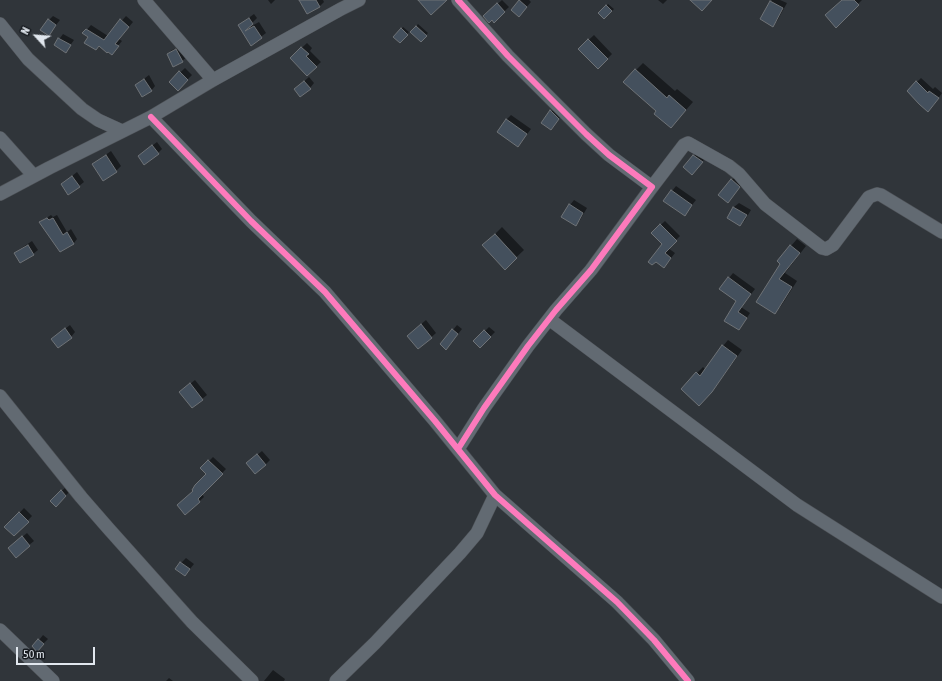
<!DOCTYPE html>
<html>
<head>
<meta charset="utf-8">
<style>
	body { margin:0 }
	#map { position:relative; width:942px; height:681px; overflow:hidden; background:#30353a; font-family:"Asap Condensed",sans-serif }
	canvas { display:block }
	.north { position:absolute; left:16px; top:16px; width:40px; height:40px; -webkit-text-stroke:3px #171b20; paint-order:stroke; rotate:296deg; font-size:11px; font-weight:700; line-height:16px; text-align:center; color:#e1e7ee }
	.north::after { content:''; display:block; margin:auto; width:14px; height:18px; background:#e1e7ee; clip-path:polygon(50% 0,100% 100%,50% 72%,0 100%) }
	.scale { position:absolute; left:16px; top:647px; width:79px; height:18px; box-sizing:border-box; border:2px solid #e1e7ee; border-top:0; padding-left:5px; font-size:12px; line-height:14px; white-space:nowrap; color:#e1e7ee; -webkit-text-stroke:3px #171b20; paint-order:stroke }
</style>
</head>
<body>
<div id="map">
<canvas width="942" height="681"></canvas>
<div class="north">N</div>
<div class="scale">50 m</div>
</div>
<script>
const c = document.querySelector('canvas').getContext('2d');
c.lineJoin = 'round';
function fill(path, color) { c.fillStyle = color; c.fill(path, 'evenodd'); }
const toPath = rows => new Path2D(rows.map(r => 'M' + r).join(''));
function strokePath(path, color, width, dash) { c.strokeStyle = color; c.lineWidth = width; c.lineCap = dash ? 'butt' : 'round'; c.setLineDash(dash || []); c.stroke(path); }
fill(toPath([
	[268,0,275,0,271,4],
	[302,0,323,0,324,2,320,6,308,13],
	[502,0,509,7,494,21,489,12],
	[521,0,529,0,531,2,523,11,512,10],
	[658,0,667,0,663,4],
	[772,0,780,0,787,3,777,21,772,25,771,2],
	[842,0,862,0,858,4],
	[608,4,614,9,605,18,600,13],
	[254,14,257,18,246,29,259,22,266,33,251,44,239,25],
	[53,16,60,20,48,35,49,20],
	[126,16,133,22,119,39,122,41,112,53,100,46,96,49,89,37,84,33,91,25,108,36],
	[418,24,428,33,421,40,412,32],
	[403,27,409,32,400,42,395,37],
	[63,34,74,40,66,51,55,45],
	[594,35,612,54,598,68,579,49],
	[307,43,312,48,310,51,321,62,307,75,291,58],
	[181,46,187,57,182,61,168,54,172,50],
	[643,63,675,91,677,89,693,102,671,127,657,111,636,70],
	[185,68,192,75,178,89,170,82],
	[149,75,155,86,151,91,136,85],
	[309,77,314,83,310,88,295,89],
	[921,78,933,89,935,87,942,93,933,106,908,91],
	[556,106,563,114,551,129,543,123],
	[511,115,531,129,518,146,506,120],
	[157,142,162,149,158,153,144,152],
	[111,151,121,166,116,171,93,164],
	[699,151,706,157,697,169,694,156],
	[77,172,84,182,79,186,62,184],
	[736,175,744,182,732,197,720,195],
	[676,186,696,200,684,215,664,201],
	[574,200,587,208,580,220,575,224,570,205],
	[739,203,751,210,745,220,740,225,728,218,734,207],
	[51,215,53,217,57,215,67,232,71,229,77,239,74,243,60,250,40,222],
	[665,221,680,236,668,248,675,253,664,267,663,244,652,233],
	[502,227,524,250,505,268,491,238],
	[797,239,806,246,785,273,797,281,781,306,774,313,757,302,782,263,778,261],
	[32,241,38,250,33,254,15,253,20,249],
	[733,273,755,289,741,307,750,313,743,324,739,329,737,301,721,288],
	[426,320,436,333,419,348,413,331],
	[70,325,75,332,71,337,52,339],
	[457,325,462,329,450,344,453,330],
	[489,327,495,332,480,347,475,341],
	[728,340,742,350,717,385,705,399,697,373,703,367,706,370,723,346],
	[195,380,207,395,202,399,185,388],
	[262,451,270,460,265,465,252,459],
	[213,457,226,469,202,494,204,497,186,514,194,491,207,474,202,468],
	[66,487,70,491,56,506,51,501],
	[24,508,32,516,14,535,6,527],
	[27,533,34,541,29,545,14,544],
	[186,558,194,564,185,575,176,568],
	[43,635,48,639,37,650,39,640],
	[273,670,285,679,284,681,264,681],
	[169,678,173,681,166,681]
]), '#0007');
const building = toPath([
	[299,0,316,0,320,7,307,14,299,0],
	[418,0,447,0,431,15,418,0],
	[519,0,527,7,519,17,511,10,519,0],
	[690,0,712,0,702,11,690,0],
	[842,0,854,0,859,5,836,28,825,15,842,0],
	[770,1,783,8,773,27,760,19,770,1],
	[497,3,505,12,494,23,492,20,489,23,483,16,497,3],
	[606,5,612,11,604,19,598,13,606,5],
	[249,18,253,24,245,31,254,26,262,38,251,46,238,25,249,18],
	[48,19,56,25,49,36,40,30,48,19],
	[120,19,129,27,115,44,119,46,112,55,108,52,107,53,99,46,96,50,84,43,88,37,82,33,86,29,104,40,120,19],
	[416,26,427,36,421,42,410,32,416,26],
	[401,28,408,35,400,43,393,37,401,28],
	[58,38,71,45,66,53,54,45,58,38],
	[588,39,608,59,598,69,578,49,588,39],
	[301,47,309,54,306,56,317,67,307,76,290,58,301,47],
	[176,49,183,62,173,67,167,54,176,49],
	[635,69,667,98,669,95,686,110,671,128,654,114,656,111,623,82,635,69],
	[179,71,188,80,178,91,169,82,179,71],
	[144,79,152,91,142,97,135,85,144,79],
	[304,81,311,89,300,97,294,89,304,81],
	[916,81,928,93,929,91,939,98,928,112,919,104,907,91,916,81],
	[550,110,559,119,551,130,541,123,550,110],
	[506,119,527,134,518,147,497,132,506,119],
	[152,145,159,154,144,165,138,156,152,145],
	[106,155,117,172,103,181,92,164,106,155],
	[693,155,703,162,692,175,683,167,693,155],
	[72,176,80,187,68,195,61,184,72,176],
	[731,179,740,187,728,203,718,195,731,179],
	[671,190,692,205,685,216,663,201,671,190],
	[569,204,583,213,576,226,561,217,569,204],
	[733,207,747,215,740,226,727,218,733,207],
	[47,218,49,220,53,218,63,235,67,232,74,244,60,252,39,222,47,218],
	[660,224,677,241,665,253,671,258,664,268,656,262,652,265,648,262,662,244,651,233,660,224],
	[495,234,517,258,505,270,482,245,495,234],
	[28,245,34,255,20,263,14,253,28,245],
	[790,245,800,253,779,279,792,287,775,314,756,302,780,264,777,261,790,245],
	[728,277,751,294,738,312,747,318,739,330,724,321,736,301,719,289,728,277],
	[421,324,432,338,418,349,407,336,421,324],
	[65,328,72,338,58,348,51,339,65,328],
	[452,329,458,334,446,350,440,344,452,329],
	[484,330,491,337,480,348,473,341,484,330],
	[722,345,737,356,712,392,699,406,681,389,696,372,700,376,722,345],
	[190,383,203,400,192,408,179,392,190,383],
	[257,454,266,465,255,474,246,463,257,454],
	[208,460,223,474,198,499,200,502,185,515,177,505,193,491,192,490,195,485,206,474,200,468,208,460],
	[61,490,66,496,56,507,50,501,61,490],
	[19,512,29,522,14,536,4,527,19,512],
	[22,536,30,546,16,558,8,548,22,536],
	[180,562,190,569,185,576,175,569,180,562],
	[38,639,44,644,37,652,32,646,38,639]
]);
fill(building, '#44505d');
strokePath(building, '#6e7276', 1);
const minor = toPath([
	[458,0,508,56,586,134,609,155,652,187,591,270,556,310,528,346,484,408,458,449],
	[0,24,28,59,82,109,98,120,122,131],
	[213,80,341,9,359,0],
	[151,117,251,221,325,292,435,421,495,495,617,602,654,640,688,681],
	[0,138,34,176],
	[652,187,684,145,688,143,729,166,739,174,765,204,822,248,826,249,833,245,869,197,877,194,881,195,942,232],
	[0,194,49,168,151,117,213,80,144,0],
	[549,319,797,505,942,597],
	[0,396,81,497,108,528,192,622,252,681],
	[0,630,53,681],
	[336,681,375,643,460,553,477,533,495,495]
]);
strokePath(minor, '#4d5156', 14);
strokePath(minor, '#626a72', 13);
strokePath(toPath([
	[458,0,508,56,586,134,609,155,652,187,591,270,556,310,528,346,484,408,458,449],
	[151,117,251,221,325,292,435,421,495,495,617,602,654,640,688,681]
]), '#fd7abc', 6);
</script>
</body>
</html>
